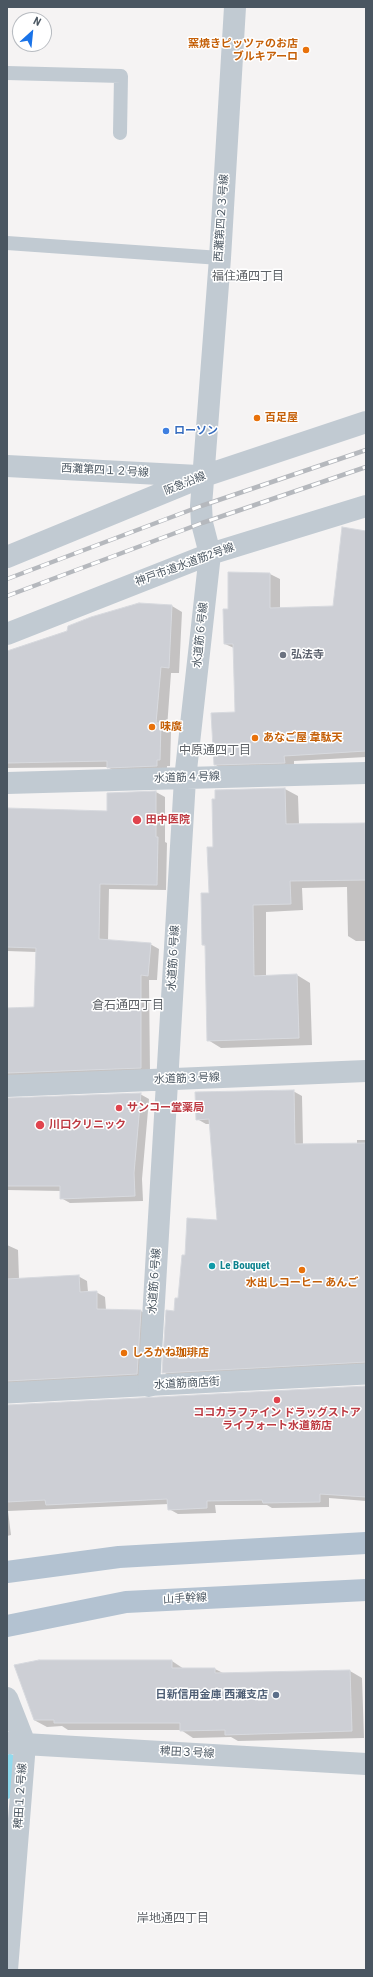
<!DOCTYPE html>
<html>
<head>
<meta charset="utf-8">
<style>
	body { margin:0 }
	#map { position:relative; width:373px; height:1977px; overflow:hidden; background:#f5f3f3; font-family:"Roboto Condensed",sans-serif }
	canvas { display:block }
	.frame { position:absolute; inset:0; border:8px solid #4a5661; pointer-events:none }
	.north { position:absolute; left:12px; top:12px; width:40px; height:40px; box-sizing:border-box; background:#fff; border:1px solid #b7bbc0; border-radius:50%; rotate:27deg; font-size:11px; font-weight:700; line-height:16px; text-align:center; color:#4a5661 }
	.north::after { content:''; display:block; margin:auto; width:14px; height:18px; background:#1a73e8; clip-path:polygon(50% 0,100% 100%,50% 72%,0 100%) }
</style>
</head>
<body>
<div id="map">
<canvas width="373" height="1977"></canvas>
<div class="frame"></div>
<div class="north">N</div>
</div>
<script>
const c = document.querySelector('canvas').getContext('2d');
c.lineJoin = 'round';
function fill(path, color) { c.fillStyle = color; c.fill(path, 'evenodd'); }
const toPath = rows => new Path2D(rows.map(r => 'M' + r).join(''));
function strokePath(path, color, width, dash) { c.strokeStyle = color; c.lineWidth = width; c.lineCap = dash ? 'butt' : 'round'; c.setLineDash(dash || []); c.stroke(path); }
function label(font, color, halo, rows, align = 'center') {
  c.font = font + ' "Roboto Condensed","Noto Sans JP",sans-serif'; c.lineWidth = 3; c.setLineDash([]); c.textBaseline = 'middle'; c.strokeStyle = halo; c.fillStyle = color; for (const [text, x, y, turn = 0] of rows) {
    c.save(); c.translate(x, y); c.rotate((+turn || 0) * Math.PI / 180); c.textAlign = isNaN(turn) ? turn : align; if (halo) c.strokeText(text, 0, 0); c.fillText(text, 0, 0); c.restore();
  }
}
fill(toPath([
	[366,532,366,757,294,761,294,768,224,770,214,764,236,713,234,648,225,644,229,610,229,573,270,574,280,579,280,608,333,607],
	[172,606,182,612,179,673,171,673,167,728,171,730,170,766,167,766,167,772,119,773,107,767,7,768,7,652],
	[285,789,298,796,299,825,366,825,366,941,356,941,348,936,347,887,302,888,303,910,266,912,266,976,297,975,310,983,312,1045,221,1048,208,1040,206,946,203,945,210,894,216,791],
	[156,792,165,797,165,842,167,843,166,890,109,889,108,941,150,944,159,949,157,980,149,980,150,1073,7,1080,7,1009,35,1008,36,952,7,951,7,809,108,812,108,794],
	[293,1091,302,1096,303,1145,357,1144,357,1140,366,1140,366,1367,172,1377,163,1372,175,1312,179,1300,186,1256,218,1221,211,1124,206,1124,197,1119],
	[140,1094,149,1099,142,1179,143,1201,70,1203,61,1198,61,1191,7,1190,7,1099],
	[7,1245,18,1250,19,1279,78,1276,87,1281,88,1292,96,1292,105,1297,106,1310,141,1311,149,1316,146,1379,7,1390],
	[366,1387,366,1501,329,1498,329,1507,272,1508,267,1505,215,1505,216,1513,178,1514,169,1509,169,1504,8,1511,11,1535,7,1536,7,1406],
	[172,1661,184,1669,215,1669,225,1674,350,1671,362,1678,364,1738,238,1741,231,1737,193,1738,181,1730,68,1730,62,1726,47,1727,34,1720]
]), '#0003');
strokePath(toPath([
	[7,1794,10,1759]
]), '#90daee', 10);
const building = toPath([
	[342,527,366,531,366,751,284,756,285,763,214,765,211,713,235,712,233,644,224,644,223,609,228,609,228,572,270,573,270,608,333,606,342,527],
	[139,603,172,605,169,668,161,667,156,723,161,723,160,760,157,760,157,766,107,768,107,761,7,763,7,651,67,631,68,626,91,617,139,603],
	[285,788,286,824,365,823,366,880,290,881,291,904,253,905,254,976,297,974,299,1038,207,1041,205,945,202,945,201,893,209,893,207,847,213,847,212,799,215,799,215,790,285,788],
	[156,791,156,837,158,837,157,885,100,884,99,939,151,943,148,976,141,975,141,1068,7,1073,7,1008,34,1007,36,948,7,947,7,808,107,811,107,793,156,791],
	[294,1090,295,1144,366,1143,366,1362,162,1373,166,1310,174,1311,175,1298,178,1298,182,1255,185,1255,187,1218,217,1220,209,1119,196,1120,195,1092,294,1090],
	[141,1093,134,1173,135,1196,60,1199,60,1186,7,1186,7,1098,141,1093],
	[79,1275,80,1292,97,1291,97,1309,141,1310,137,1374,7,1381,7,1279,79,1275],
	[366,1386,366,1497,320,1494,320,1502,263,1503,262,1500,207,1501,207,1508,168,1510,167,1499,46,1505,45,1500,7,1502,7,1405,366,1386],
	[39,1660,172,1660,172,1668,215,1668,215,1673,350,1670,352,1731,225,1735,225,1730,180,1731,180,1723,54,1723,54,1720,34,1720,14,1665,39,1660]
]);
fill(building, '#cdcfd5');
strokePath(building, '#d7d9de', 1);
strokePath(toPath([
	[7,73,121,76,120,133],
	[7,243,220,258]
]), '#c1cad2', 14);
strokePath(toPath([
	[7,1393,366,1374]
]), '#c1cad2', 21);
strokePath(toPath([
	[7,466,198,476],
	[7,557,204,476,366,422],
	[7,634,210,554,366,506],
	[7,783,366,773],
	[7,1086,366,1071],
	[149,1386,185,779,210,554,202,523,201,506,220,258,235,7],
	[7,1698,25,1744,7,1970],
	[7,1743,366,1764]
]), '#c1cad2', 22);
strokePath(toPath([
	[7,1572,119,1557,366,1543],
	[7,1626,126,1602,366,1590]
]), '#b3c2d1', 22);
const rail = toPath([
	[7,579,201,506,366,450],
	[7,596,202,523,366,467]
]);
strokePath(rail, '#b5b8bd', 4.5);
strokePath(rail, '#fff', 3, [9]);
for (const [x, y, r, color] of [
	[306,50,4,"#e8710a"],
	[257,418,4,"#e8710a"],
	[166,431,4,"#3f7fe0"],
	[283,655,4,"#6b7280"],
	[152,727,4,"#e8710a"],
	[255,738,4,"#e8710a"],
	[137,820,5,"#e0444e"],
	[119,1108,4,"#e0444e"],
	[40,1125,5,"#e0444e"],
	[212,1266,4,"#0f9aa8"],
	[302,1270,4,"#e8710a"],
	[124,1353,4,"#e8710a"],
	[277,1400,4,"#e0444e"],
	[276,1695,4,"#5c6f8a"]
]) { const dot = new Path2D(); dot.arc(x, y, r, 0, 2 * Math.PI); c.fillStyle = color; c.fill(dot); strokePath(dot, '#fff', 1.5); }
label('bold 11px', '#c56008', '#fff', [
	["窯焼きピッツァのお店",298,44,"right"],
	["ブルキアーロ",298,57,"right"],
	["百足屋",265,418],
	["味廣",160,727],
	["あなご屋 韋駄天",263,738],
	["水出しコーヒー あんご",302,1283,"center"],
	["しろかね珈琲店",132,1353]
], 'left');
label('11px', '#4a5661', '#fff', [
	["西灘第四２３号線",222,218,-86],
	["西灘第四１２号線",105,471,3],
	["阪急沿線",185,484,-22],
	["神戸市道水道筋2号線",185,565,-20],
	["水道筋６号線",201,635,-84],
	["水道筋４号線",187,778,-2],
	["水道筋６号線",174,958,-87],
	["水道筋３号線",187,1079,-2],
	["水道筋６号線",155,1281,-86],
	["水道筋商店街",187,1384,-3],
	["山手幹線",185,1599,-3],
	["稗田３号線",187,1753,3],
	["稗田１２号線",21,1796,-86]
]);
label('bold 11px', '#366cbe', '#fff', [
	["ローソン",174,431]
], 'left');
label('bold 11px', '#5b616d', '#fff', [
	["弘法寺",291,655]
], 'left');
label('bold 11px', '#be3a42', '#fff', [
	["田中医院",146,820],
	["サンコー堂薬局",127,1108],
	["川口クリニック",49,1125],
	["ココカラファイン ドラッグストア",277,1413,"center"],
	["ライフォート水道筋店",277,1426,"center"]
], 'left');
label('bold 11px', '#0d838f', '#fff', [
	["Le Bouquet",220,1266]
], 'left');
label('bold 11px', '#4e5e75', '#fff', [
	["日新信用金庫 西灘支店",268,1695]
], 'right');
label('12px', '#5f6368', '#fff', [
	["福住通四丁目",248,277],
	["中原通四丁目",215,751],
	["倉石通四丁目",128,1006],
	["岸地通四丁目",173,1919]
]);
</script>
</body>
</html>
